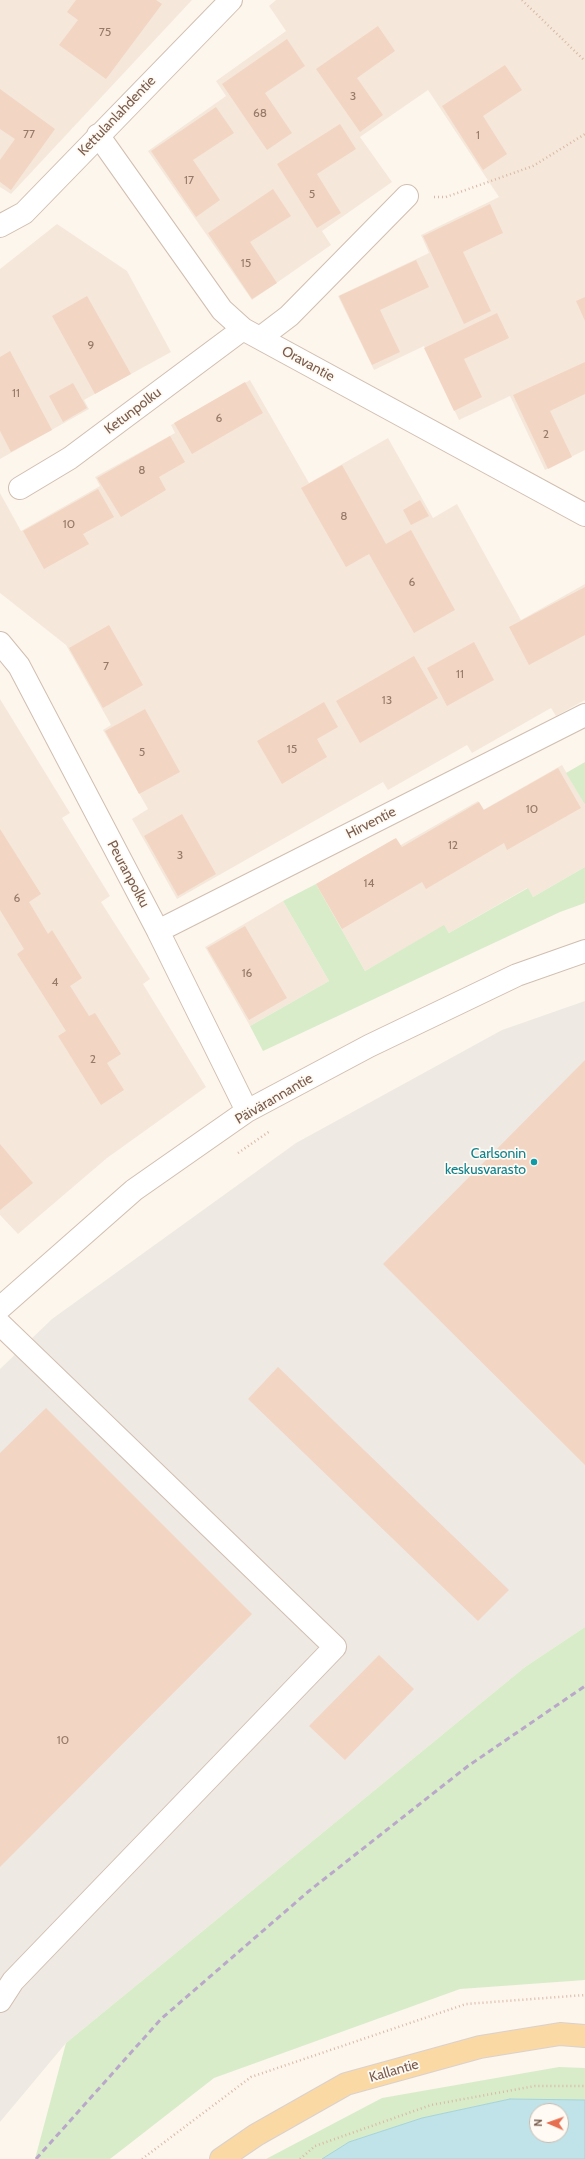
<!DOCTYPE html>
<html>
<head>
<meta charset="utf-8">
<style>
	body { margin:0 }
	#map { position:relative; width:585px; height:2159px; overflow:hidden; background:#fdf6ec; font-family:Cabin,sans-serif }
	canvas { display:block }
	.north { position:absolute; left:529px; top:2103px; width:40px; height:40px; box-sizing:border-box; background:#fffaf3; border:1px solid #cabbb1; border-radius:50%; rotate:272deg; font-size:11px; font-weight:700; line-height:16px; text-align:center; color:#7a5c4d }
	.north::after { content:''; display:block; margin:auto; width:14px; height:18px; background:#e76f51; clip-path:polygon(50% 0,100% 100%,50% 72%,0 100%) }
</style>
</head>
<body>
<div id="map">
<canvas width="585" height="2159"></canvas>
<div class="north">N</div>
</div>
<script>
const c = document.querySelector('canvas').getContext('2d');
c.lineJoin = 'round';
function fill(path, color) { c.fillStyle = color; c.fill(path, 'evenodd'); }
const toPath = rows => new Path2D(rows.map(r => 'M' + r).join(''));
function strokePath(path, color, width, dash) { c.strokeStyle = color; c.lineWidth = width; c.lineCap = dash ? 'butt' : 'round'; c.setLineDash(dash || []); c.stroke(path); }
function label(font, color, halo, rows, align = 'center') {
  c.font = font + ' Cabin,sans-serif'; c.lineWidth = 3.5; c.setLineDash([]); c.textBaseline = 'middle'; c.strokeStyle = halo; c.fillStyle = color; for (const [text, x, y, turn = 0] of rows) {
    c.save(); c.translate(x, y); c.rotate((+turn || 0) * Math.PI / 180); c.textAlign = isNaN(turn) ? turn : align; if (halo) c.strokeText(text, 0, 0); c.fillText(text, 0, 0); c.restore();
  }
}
fill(toPath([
	[0,0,192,0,11,194,0,187],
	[276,0,585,0,585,450,545,470,510,396,459,420,424,346,374,370,338,296,429,253,421,235,499,197,428,90,360,137,392,182,322,231,331,245,252,300,148,151,226,96,216,81,286,31,269,6],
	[57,224,127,271,171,352,84,400,89,409,0,459,0,269],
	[250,380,309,483,388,438,433,518,457,504,521,620,585,584,585,700,556,716,551,708,472,753,467,745,388,790,383,782,177,899,132,819,148,809,103,730,111,725,66,645,0,593,0,493,21,531,100,486,95,477,175,433,171,425],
	[0,699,70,813,62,818,110,896,101,902,150,979,143,984,206,1087,107,1158,18,1234,0,1215],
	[562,765,585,805,585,867,533,897,527,888,449,933,444,926,365,971,316,884,394,839,399,846,478,801,483,810],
	[283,901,329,981,250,1026,205,947]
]), '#f5e8da');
fill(toPath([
	[585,1001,585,1627,525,1667,66,2043,0,2122,0,1369,52,1319,296,1143,502,1030]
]), '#efe9e4');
fill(toPath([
	[585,762,585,805,566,773],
	[585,867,585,903,560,912,263,1051,250,1026,329,981,283,901,316,884,365,971,444,925,449,933,528,888,533,897],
	[585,1627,585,1980,460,1989,214,2078,110,2159,35,2159,66,2043,525,1667],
	[559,2067,585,2068,585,2100,510,2099,422,2118,349,2142,322,2159,266,2159,382,2098]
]), '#d8ecc9');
const water = toPath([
	[510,2099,585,2100,585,2159,322,2159,349,2142,422,2118,510,2099],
	[537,2111,561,2111,561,2135,537,2135,537,2111]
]);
fill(water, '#bfe3e8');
strokePath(water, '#a5d3da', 1);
fill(toPath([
	[76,0,156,0,162,4,106,79,59,45,78,20,67,12],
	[378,26,395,51,357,78,383,115,360,132,316,69],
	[287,39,305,66,265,93,292,133,267,150,222,84],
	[505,65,522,90,483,116,507,154,483,170,442,106],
	[0,89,55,129,11,190,0,182,0,160,15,139,0,129],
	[216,107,234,133,193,160,220,200,196,217,151,151],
	[340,124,356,149,317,174,341,213,317,228,277,164],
	[273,189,291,216,250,242,277,283,252,299,208,233],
	[490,204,503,233,463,252,491,311,464,324,423,236],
	[416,260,429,287,380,310,400,352,372,365,339,296],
	[87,296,131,374,95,394,52,316],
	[585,297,585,321,576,301],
	[497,313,509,338,464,359,482,397,454,411,424,348],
	[10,351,52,430,11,452,0,431,0,357],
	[585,362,585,394,550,411,572,457,548,469,513,395],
	[245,382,263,413,192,454,174,423],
	[73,383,87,408,63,422,49,396],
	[170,436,185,462,159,477,166,490,121,517,97,478],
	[342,465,386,544,411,530,455,610,414,633,369,554,346,567,301,488],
	[98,489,114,517,83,534,89,544,44,569,23,531],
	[420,500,429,516,411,525,403,510],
	[585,587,585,635,529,665,509,627],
	[109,625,143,685,103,708,69,648],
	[474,642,494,680,447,706,427,668],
	[414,656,438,698,360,743,336,701],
	[324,702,338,727,317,739,327,757,282,784,257,741],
	[145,709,180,772,139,794,105,731],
	[558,768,581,808,507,850,504,843,426,889,422,882,342,929,316,884,396,838,402,847,479,802,484,810],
	[182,814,216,874,178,896,144,836],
	[0,829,41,894,29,902,48,934,52,930,82,978,70,986,89,1016,95,1013,121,1054,107,1063,124,1090,101,1105,58,1036,66,1031,17,954,24,949,0,910],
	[245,926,287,998,249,1020,207,948],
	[585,1060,585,1465,383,1264],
	[0,1144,33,1183,0,1210],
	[278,1367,509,1590,478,1621,248,1399],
	[46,1408,252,1614,0,1867,0,1453],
	[379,1655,414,1689,345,1760,309,1726]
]), '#f3d5c3');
const minor = toPath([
	[98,135,222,310,243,329,585,515],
	[0,226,24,213,231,0],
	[260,338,289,316,407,196],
	[20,488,70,458,243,329],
	[0,643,19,666,158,931,247,1111],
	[158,931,585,715],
	[0,1308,134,1190,247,1111,369,1046,517,975,585,951],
	[0,1324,335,1647,13,1981,0,2001]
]);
const major = toPath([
	[221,2159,256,2135,346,2084,480,2047,560,2034,585,2036]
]);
strokePath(minor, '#d1beb0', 24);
strokePath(major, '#dad1cd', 24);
strokePath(toPath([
	[522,0,585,61],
	[434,197,446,197,533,166,585,134],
	[238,1153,270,1131],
	[142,2159,251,2077,466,2004,585,1995],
	[300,2159,315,2146,431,2105,535,2086,585,2086]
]), '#d9b8a5', 2.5, [1, 3]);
strokePath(minor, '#fff', 22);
strokePath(major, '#fbd9a5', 22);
strokePath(toPath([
	[36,2159,161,2019,309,1891,468,1766,585,1686]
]), '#b9a8c9', 3, [6, 4]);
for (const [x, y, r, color] of [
	[534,1162,4,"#0f9aa8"]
]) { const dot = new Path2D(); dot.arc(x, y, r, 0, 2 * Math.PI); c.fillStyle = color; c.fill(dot); strokePath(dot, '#fffaf3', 1.5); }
label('12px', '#987a6a', null, [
	["75",105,32],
	["3",353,96],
	["68",260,113],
	["77",29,134],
	["1",478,135],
	["17",189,180],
	["5",312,194],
	["15",246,263],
	["9",91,345],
	["11",16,393],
	["6",219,418],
	["2",546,434],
	["8",142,470],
	["8",344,516],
	["10",69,524],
	["6",412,582],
	["7",106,666],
	["11",460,674],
	["13",387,700],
	["15",292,749],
	["5",142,752],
	["10",532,809],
	["12",453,845],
	["3",180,855],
	["14",369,883],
	["6",17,898],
	["16",247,973],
	["4",55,982],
	["2",93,1059],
	["10",63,1740]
]);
label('14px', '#7a5c4d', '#fffaf3', [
	["Kettulanlahdentie",117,116,-46],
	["Oravantie",308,364,29],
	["Ketunpolku",133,411,-37],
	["Hirventie",371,823,-27],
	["Peuranpolku",128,874,62],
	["Päivärannantie",274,1099,-30],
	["Kallantie",394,2071,-16]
]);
label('14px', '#0d838f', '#fffaf3', [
	["Carlsonin",526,1154],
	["keskusvarasto",526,1170]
], 'right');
</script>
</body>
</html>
